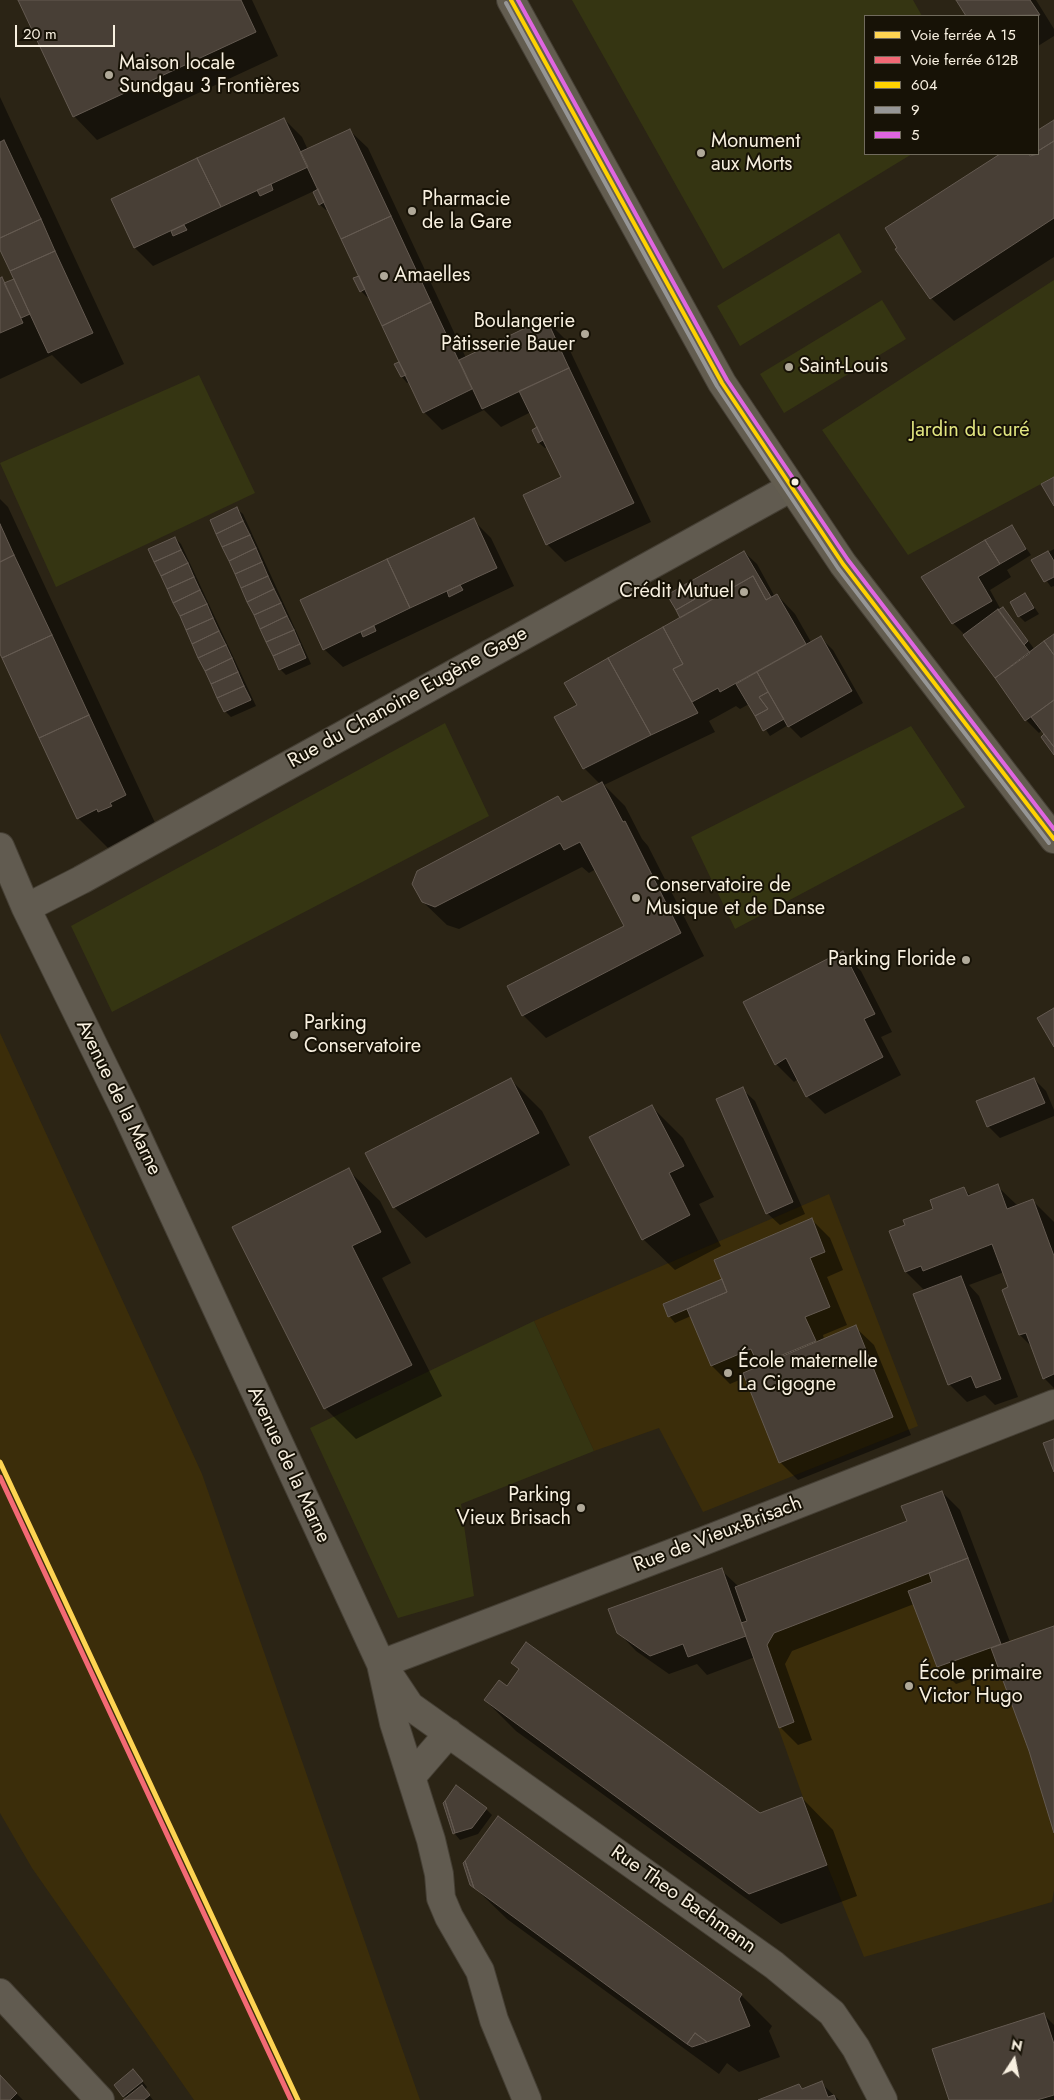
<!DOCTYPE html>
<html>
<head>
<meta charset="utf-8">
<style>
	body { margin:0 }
	#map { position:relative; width:1054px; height:2100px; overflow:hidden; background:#2b2415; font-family:Jost,sans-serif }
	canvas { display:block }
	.legend { position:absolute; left:864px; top:15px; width:175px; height:140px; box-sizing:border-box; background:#171206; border:1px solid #716b5d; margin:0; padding:6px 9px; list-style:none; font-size:15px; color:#f8f0e0 }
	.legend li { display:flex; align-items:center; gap:10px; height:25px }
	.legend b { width:25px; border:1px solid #716b5d }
	.north { position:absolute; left:989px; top:2035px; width:50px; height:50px; -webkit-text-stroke:4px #171206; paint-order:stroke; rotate:11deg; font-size:14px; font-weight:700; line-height:20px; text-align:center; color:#f8f0e0 }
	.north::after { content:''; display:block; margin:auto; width:18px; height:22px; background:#f8f0e0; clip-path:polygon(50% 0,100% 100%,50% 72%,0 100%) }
	.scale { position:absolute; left:15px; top:25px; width:100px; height:22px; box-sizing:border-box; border:2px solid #f8f0e0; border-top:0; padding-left:6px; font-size:15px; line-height:18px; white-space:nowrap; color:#f8f0e0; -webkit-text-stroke:4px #171206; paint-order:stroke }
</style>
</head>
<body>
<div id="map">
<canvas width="1054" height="2100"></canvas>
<ul class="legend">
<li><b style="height:6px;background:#fed452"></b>Voie ferrée A 15</li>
<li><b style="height:6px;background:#f36975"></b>Voie ferrée 612B</li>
<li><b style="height:6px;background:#ffd200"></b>604</li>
<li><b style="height:6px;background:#969696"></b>9</li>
<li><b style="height:6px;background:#e066e0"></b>5</li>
</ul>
<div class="north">N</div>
<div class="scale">20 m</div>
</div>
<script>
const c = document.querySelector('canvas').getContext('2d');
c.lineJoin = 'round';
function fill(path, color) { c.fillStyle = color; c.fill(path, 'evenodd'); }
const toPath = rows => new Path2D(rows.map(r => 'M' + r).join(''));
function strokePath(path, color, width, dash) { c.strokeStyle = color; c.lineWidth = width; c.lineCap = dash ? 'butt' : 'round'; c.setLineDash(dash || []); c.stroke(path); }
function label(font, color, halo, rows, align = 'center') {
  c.font = font + ' Jost,sans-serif'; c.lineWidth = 4; c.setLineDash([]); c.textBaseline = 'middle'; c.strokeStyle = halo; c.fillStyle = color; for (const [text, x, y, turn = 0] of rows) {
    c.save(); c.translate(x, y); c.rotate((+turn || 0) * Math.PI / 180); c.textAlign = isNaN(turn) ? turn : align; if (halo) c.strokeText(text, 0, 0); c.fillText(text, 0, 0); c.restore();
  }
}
fill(toPath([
	[0,1033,202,1474,420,2100,194,2100,32,1868,0,1813],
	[829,1194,918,1426,703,1512,659,1428,594,1451,534,1321],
	[942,1491,1000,1644,1054,1626,1054,1890,1052,1902,864,1957,827,1865,741,1623,747,1621,735,1587,907,1521,901,1506]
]), '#3b2d0a');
fill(toPath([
	[572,0,913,0,922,16,865,16,865,154,912,154,723,269],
	[839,233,862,272,740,346,717,306],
	[1054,280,1054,477,908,555,822,430],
	[882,300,906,339,784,413,760,374],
	[199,375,255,493,56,587,0,463],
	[445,723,489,816,112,1012,71,926],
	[911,726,965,807,735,929,691,837],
	[534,1321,594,1451,461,1504,474,1596,398,1618,310,1428]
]), '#353512');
fill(toPath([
	[20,0,252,0,278,56,97,140,74,116],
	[958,0,1036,0,1054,29,1054,36,1038,46,1038,16,968,16],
	[0,97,124,364,81,384,52,355,0,379,0,280,7,284,17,284,0,246],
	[284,119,302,137,308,150,349,130,368,148,466,358,546,320,564,338,651,522,565,562,547,544,562,478,548,447,545,448,539,443,534,430,538,428,531,412,501,427,484,410,442,430,424,412,410,381,407,383,402,377,403,367,370,296,367,297,361,291,360,276,329,209,326,210,320,205,314,191,153,266,135,248,112,200],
	[1054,142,1054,257,954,321,931,298,886,228,1001,154,1034,155],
	[0,499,8,507,157,827,109,849,78,818,0,651],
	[237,509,243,514,311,664,286,675,280,669],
	[473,520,491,538,514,586,343,667,324,649],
	[1011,527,1031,555,1007,570,1011,577,990,590,1001,610,1003,609,1009,615,1035,650,1054,635,1054,753,1043,737,1046,734,1042,730,1039,733,1026,720,965,635,953,623,923,577],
	[175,538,181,544,256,706,231,717,225,711],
	[1054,549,1054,586,1051,587,1033,561],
	[744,552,757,564,775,597,777,595,795,614,811,642,820,637,833,650,863,703,801,738,788,725,770,736,749,704,740,709,736,706,709,721,715,732,604,785,625,806,642,839,648,846,704,956,546,1038,523,1015,625,926,596,869,589,873,582,867,459,929,447,925,423,902,418,871,558,797,563,803,600,784,584,768,579,706,682,618],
	[1025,594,1039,614,1025,622,1019,616],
	[842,953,861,971,892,1032,881,1037,901,1075,825,1114,807,1096,798,1079,794,1082,776,1064],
	[1034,1079,1046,1091,1054,1110,1054,1116,1000,1138,988,1126],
	[511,1080,542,1111,570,1165,426,1238,394,1207],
	[742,1089,755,1101,805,1214,780,1225,767,1213],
	[652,1107,683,1138,714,1197,699,1204,721,1246,675,1270,643,1239],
	[348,1170,380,1201,411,1263,382,1278,442,1396,356,1439,325,1408],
	[997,1186,1018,1206,1033,1201,1054,1222,1054,1388,1044,1378,1032,1347,1020,1335,1003,1291,1010,1288,1004,1272,969,1285,979,1296,1018,1397,995,1405,985,1395,967,1402,949,1384,925,1291,906,1272,906,1226,964,1189,971,1196],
	[812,1220,830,1238,843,1270,827,1277,847,1325,823,1335,824,1339,855,1327,874,1345,911,1435,798,1480,780,1462,746,1377,730,1384,712,1366,691,1316,675,1323,670,1317,665,1304,723,1280],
	[942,1492,960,1510,1010,1642,1054,1627,1054,1829,1012,1698,1000,1669,956,1684,938,1666,914,1604,792,1651,785,1664,812,1740,798,1745,780,1727,755,1657,707,1675,697,1664,669,1674,636,1651,618,1632,721,1570,738,1586,909,1521],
	[513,1663,760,1814,802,1798,833,1830,857,1896,781,1924,516,1731,485,1700,507,1688,520,1670],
	[444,1803,486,1809,492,1815,478,1834,460,1840,455,1834],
	[498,1817,741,1995,772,2026,769,2031,780,2057,739,2072,727,2063,719,2074,507,1919,472,1885],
	[1044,2015,1054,2025,1054,2100,950,2100],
	[0,2076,5,2082,23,2100,0,2100],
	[139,2077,147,2087,145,2090,153,2100,125,2100,127,2099,124,2096],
	[821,2083,839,2100,761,2100,799,2085,804,2090]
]), '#0007');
const building = toPath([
	[18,0,241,0,256,32,73,117,18,0],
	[956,0,1030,0,1040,15,966,16,956,0],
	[284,118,308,167,221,207,197,158,284,118],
	[1054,120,1054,141,1038,151,1038,130,1054,120],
	[350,129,391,216,341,239,300,152,350,129],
	[4,140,41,219,0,238,0,142,4,140],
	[1054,141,1054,218,930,299,895,249,897,248,885,228,1000,154,1029,154,1030,156,1038,154,1038,151,1054,141],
	[197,158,221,207,134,248,111,199,197,158],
	[271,184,273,190,260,196,257,190,271,184],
	[318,189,324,202,319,205,313,192,318,189],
	[391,216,431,302,382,326,341,239,391,216],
	[41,219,55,251,10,271,0,250,0,238,41,219],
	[184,225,187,230,173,236,171,231,184,225],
	[55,251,93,333,48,353,10,271,55,251],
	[359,276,365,289,360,292,353,278,359,276],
	[2,277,23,323,0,333,0,278,2,277],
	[14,279,30,314,21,318,4,283,14,279],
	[431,302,472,389,423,413,382,326,431,302],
	[546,318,569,368,482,409,459,360,546,318],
	[399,362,406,375,401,377,394,364,399,362],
	[569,368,634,503,546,545,523,495,561,477,519,391,569,368],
	[537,427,543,440,538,443,532,430,537,427],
	[1054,477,1054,506,1041,484,1054,477],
	[237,507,243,521,216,534,210,520,237,507],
	[474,518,497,568,410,608,387,559,474,518],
	[243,521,250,535,222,547,216,534,243,521],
	[0,524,14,555,0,562,0,524],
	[1012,525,1026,549,1000,564,985,540,1012,525],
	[250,535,256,548,229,561,222,547,250,535],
	[175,537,181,550,154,562,148,549,175,537],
	[985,540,1000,564,978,577,992,601,952,624,921,577,985,540],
	[256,548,262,562,235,574,229,561,256,548],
	[181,550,188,563,161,576,154,562,181,550],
	[744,551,771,597,766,600,753,576,680,618,676,610,695,599,686,584,744,551],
	[1048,551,1054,561,1054,577,1044,582,1031,560,1048,551],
	[14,555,52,635,2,658,0,654,0,562,14,555],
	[387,559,410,608,323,650,300,600,387,559],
	[262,562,268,576,241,588,235,574,262,562],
	[188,563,194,577,167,589,161,576,188,563],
	[268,576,274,589,247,602,241,588,268,576],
	[753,576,766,600,777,594,806,644,720,692,718,688,692,702,673,669,683,664,663,627,753,576],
	[194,577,200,590,173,603,167,589,194,577],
	[686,584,695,599,676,610,667,595,686,584],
	[460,585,463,590,449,597,447,591,460,585],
	[274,589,281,603,254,615,247,602,274,589],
	[200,590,207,604,180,616,173,603,200,590],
	[1025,593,1034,608,1018,617,1010,602,1025,593],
	[281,603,287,616,260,629,254,615,281,603],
	[207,604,213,618,186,630,180,616,207,604],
	[1003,607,1028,641,1024,645,998,610,1003,607],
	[998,609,1030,653,995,678,963,635,998,609],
	[287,616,294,630,266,642,260,629,287,616],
	[213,618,219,631,192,644,186,630,213,618],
	[374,626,376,631,363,637,361,632,374,626],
	[663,627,683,664,673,669,698,713,651,735,608,658,663,627],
	[294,630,300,644,273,656,266,642,294,630],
	[219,631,226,645,198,658,192,644,219,631],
	[1054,634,1054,655,1044,641,1054,634],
	[52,635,89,715,39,738,2,658,52,635],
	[821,636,852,691,788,727,757,672,821,636],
	[1044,641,1054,655,1054,700,1025,721,995,678,1044,641],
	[300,644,306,658,279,670,273,656,300,644],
	[226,645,232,658,205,671,198,658,226,645],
	[232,658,238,672,211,684,205,671,232,658],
	[608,658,651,735,583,769,554,717,577,705,564,683,608,658],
	[238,672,244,686,217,698,211,684,238,672],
	[757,672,768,692,759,697,768,709,755,716,736,684,757,672],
	[244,686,251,700,224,712,217,698,244,686],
	[768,692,784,719,763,731,755,716,768,709,759,697,768,692],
	[1054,700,1054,747,1031,717,1054,700],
	[89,715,126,795,110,803,112,806,98,812,97,809,77,819,39,738,89,715],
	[1044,734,1054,747,1054,755,1041,737,1044,734],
	[602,782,623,822,625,821,681,933,522,1016,507,986,624,926,580,842,564,850,560,843,435,907,422,902,412,884,417,871,558,796,562,802,602,782],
	[843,951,875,1014,864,1019,883,1057,806,1097,786,1058,775,1065,743,1002,843,951],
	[1054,1008,1054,1047,1037,1018,1054,1008],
	[511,1078,539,1133,393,1208,365,1153,511,1078],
	[1034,1078,1045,1103,987,1127,976,1101,1034,1078],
	[743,1087,793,1202,766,1214,716,1099,743,1087],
	[652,1105,684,1166,669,1173,690,1215,642,1240,589,1137,652,1105],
	[349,1168,381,1232,352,1246,412,1365,324,1409,232,1227,349,1168],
	[998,1184,1007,1209,1033,1199,1054,1256,1054,1374,1043,1379,1026,1333,1019,1335,1002,1290,1008,1287,992,1244,923,1271,921,1266,905,1272,889,1231,905,1225,903,1220,933,1209,930,1200,964,1187,968,1196,998,1184],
	[812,1218,825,1252,810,1258,830,1307,805,1317,816,1341,758,1365,751,1349,711,1366,687,1309,727,1292,714,1260,812,1218],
	[961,1276,1001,1379,976,1388,971,1376,948,1385,913,1294,961,1276],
	[722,1279,727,1292,668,1317,663,1304,722,1279],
	[856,1325,893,1417,779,1463,743,1373,856,1325],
	[1054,1439,1054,1472,1043,1443,1054,1439],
	[942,1491,968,1558,774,1633,767,1645,794,1722,779,1728,741,1623,747,1621,735,1587,907,1521,901,1506,942,1491],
	[968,1558,1001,1644,937,1667,908,1591,932,1582,929,1573,968,1558],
	[722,1568,746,1636,688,1657,683,1644,650,1656,617,1633,608,1609,722,1568],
	[1054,1626,1054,1833,1029,1751,991,1648,1054,1626],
	[526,1642,760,1813,802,1797,827,1865,749,1894,484,1700,499,1680,507,1686,519,1669,511,1663,526,1642],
	[456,1785,487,1808,472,1828,455,1833,445,1801,456,1785],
	[445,1801,455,1833,453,1834,443,1803,445,1801],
	[498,1816,742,1994,739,1999,750,2026,707,2042,695,2033,687,2044,474,1888,465,1861,498,1816],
	[465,1861,474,1888,470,1885,463,1863,465,1861],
	[1044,2013,1054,2044,1054,2095,1037,2100,949,2100,932,2049,1044,2013],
	[695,2033,707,2042,692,2047,687,2044,695,2033],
	[133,2069,143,2081,123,2097,114,2085,133,2069],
	[0,2075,17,2093,10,2100,0,2100,0,2075],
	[822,2081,828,2097,834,2095,836,2100,758,2100,799,2084,802,2089,822,2081],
	[142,2085,150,2095,144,2100,123,2100,142,2085]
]);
fill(building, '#483f36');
strokePath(building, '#645a51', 1);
const street = toPath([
	[0,847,26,908,126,1112,381,1664,394,1723,431,1840,439,1874,441,1898,449,1917,480,1971,494,2020,527,2100],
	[26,908,81,880,790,488],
	[381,1664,701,1542,1054,1404],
	[388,1673,410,1706,774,1965,832,2013,856,2048,883,2100],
	[411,1777,449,1733],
	[0,1993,100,2100]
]);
const secondary = toPath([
	[511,0,722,383,843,564,1054,839]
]);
strokePath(street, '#453f34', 30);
strokePath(secondary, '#453f34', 30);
strokePath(street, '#615b50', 28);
strokePath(secondary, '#635d50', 28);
strokePath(toPath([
	[511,0,722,383,843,564,1054,839]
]), '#ffd200', 4);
strokePath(toPath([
	[506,3,717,386,838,568,1049,843]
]), '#969696', 4);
strokePath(toPath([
	[518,0,727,380,848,560,1054,829]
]), '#e066e0', 4);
strokePath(toPath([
	[0,1462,298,2100]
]), '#fed452', 5);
strokePath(toPath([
	[0,1477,291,2100]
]), '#f36975', 5);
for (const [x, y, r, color] of [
	[109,75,5,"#b0a999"],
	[701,153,5,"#b0a999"],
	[412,211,5,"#b0a999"],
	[384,276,5,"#b0a999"],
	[585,334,5,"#b0a999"],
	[789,367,5,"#b0a999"],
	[795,482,4.5,"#f8f0e0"],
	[744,592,5,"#b0a999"],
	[636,898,5,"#b0a999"],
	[966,960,5,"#b0a999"],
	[294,1035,5,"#b0a999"],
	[728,1373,5,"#b0a999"],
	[581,1508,5,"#b0a999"],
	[909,1686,5,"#b0a999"]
]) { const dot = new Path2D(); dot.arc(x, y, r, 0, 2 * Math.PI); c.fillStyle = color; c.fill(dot); strokePath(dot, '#171206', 2); }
label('20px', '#f8f0e0', '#171206', [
	["Maison locale",119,64],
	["Sundgau 3 Frontières",119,87],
	["Monument",711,142],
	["aux Morts",711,165],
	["Pharmacie",422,200],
	["de la Gare",422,223],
	["Amaelles",394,276],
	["Boulangerie",575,322,"right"],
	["Pâtisserie Bauer",575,345,"right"],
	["Saint-Louis",799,367],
	["Crédit Mutuel",734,592,"right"],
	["Conservatoire de",646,886],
	["Musique et de Danse",646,909],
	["Parking Floride",956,960,"right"],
	["Parking",304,1024],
	["Conservatoire",304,1047],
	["École maternelle",738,1362],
	["La Cigogne",738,1385],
	["Parking",571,1496,"right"],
	["Vieux Brisach",571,1519,"right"],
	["École primaire",919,1674],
	["Victor Hugo",919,1697]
], 'left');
label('20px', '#e3e781', '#171206', [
	["Jardin du curé",970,431]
]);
label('20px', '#f8f0e0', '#171206', [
	["Rue du Chanoine Eugène Gage",408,698,-29],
	["Avenue de la Marne",118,1098,64],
	["Avenue de la Marne",288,1465,65],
	["Rue de Vieux-Brisach",718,1535,-21],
	["Rue Theo Bachmann",683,1900,35]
]);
</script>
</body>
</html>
